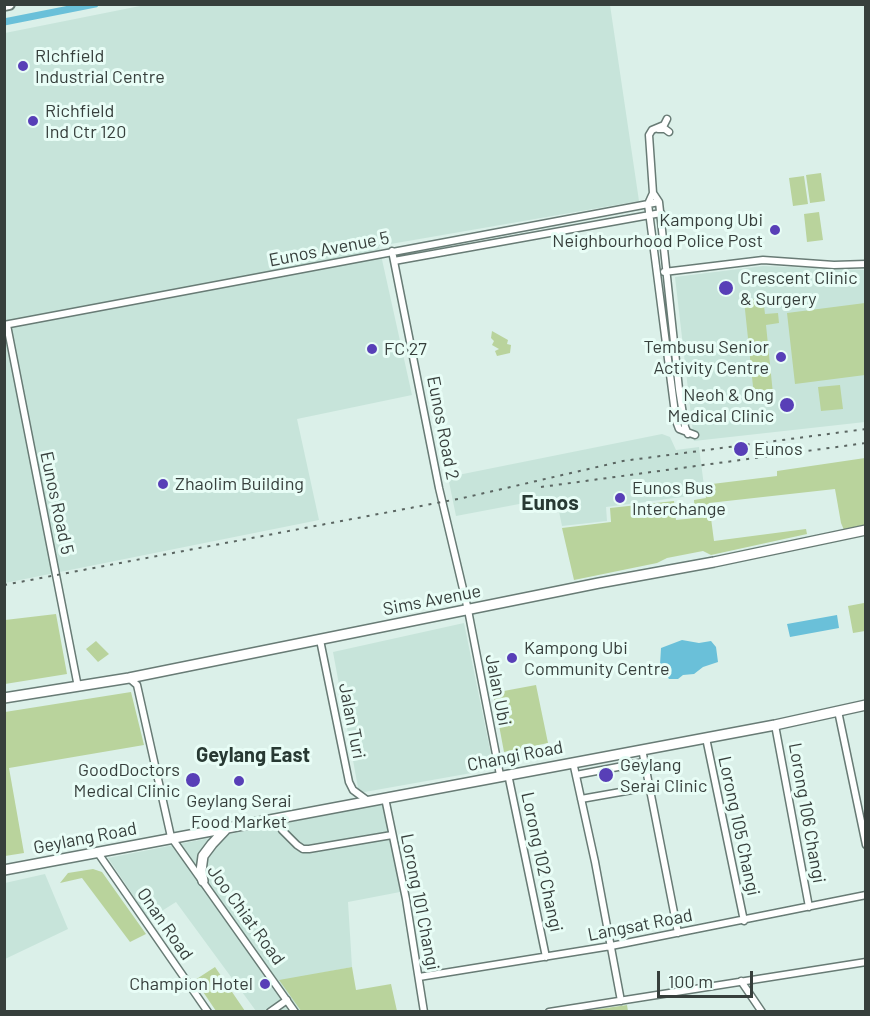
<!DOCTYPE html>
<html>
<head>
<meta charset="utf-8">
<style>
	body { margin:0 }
	#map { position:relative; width:870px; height:1016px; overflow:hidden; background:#dbf0e9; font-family:Barlow,sans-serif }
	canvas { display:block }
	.frame { position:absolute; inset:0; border:6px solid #373f3c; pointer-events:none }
	.scale { position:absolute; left:657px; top:971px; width:96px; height:27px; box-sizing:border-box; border:3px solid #373f3c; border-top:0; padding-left:8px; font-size:18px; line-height:21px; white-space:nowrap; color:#373f3c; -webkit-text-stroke:4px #e8fdf6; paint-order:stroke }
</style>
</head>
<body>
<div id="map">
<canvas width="870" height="1016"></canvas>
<div class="frame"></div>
<div class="scale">100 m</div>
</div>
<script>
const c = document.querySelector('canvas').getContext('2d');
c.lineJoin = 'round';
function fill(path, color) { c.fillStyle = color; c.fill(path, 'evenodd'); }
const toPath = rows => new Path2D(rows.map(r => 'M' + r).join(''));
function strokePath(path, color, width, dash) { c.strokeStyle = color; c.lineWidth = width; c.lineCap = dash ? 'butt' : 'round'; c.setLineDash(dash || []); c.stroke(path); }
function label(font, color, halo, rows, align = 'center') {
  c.font = font + ' Barlow,sans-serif'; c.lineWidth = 6; c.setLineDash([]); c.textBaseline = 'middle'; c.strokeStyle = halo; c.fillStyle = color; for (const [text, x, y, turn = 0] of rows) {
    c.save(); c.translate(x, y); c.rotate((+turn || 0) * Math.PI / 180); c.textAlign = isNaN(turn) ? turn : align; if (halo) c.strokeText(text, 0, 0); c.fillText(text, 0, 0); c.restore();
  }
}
fill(toPath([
	[150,4,610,5,639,201,379,246,412,395,297,419,319,520,5,583,5,33],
	[763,266,865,270,865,422,694,441,675,277],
	[662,434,670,437,676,450,699,447,705,494,606,507,607,521,562,526,556,497,456,516,448,477],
	[464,623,494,769,359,793,333,652],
	[383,804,400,892,348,902,352,967,280,981,301,1011,256,1011,176,902,149,919,108,858],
	[45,874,68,929,5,959,5,883]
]), '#c7e4da');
fill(toPath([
	[821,173,825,201,810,203,806,175],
	[804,176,808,204,793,206,789,178],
	[819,212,823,240,807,242,804,214],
	[763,298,765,314,778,313,779,323,766,325,773,394,754,396,744,300],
	[865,303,865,375,795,384,787,313],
	[492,331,508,340,507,344,511,345,510,353,497,356,495,351,499,349,492,345,494,341,491,338],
	[840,385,843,409,821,411,818,387],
	[865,458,865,525,844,530,841,523,835,489,709,503,714,541,806,529,807,534,711,555,703,551,667,558,657,563,574,580,562,528,611,522,610,508,674,501,676,520,695,518,694,500,706,498,704,485,777,476,777,471],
	[864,603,865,631,853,633,848,606],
	[56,614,67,674,5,684,5,620],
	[96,641,109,654,98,662,86,649],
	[536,685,548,743,504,752,493,693],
	[131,692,144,745,9,768,24,853,5,856,5,712],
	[93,869,102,872,146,934,130,942,82,878,60,883,68,873],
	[215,967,245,1011,216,1011,195,980],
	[352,967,356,990,391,984,397,1011,301,1011,279,980],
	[627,1005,628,1011,593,1011,592,1010]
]), '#b9d39c');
fill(toPath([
	[837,615,839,628,790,637,787,624],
	[682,640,699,643,711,641,716,647,718,662,703,667,694,674,683,675,678,679,669,679,660,665,661,648]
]), '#6ac0d9');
strokePath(toPath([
	[4,22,95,4]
]), '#6ac0d9', 7);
const minor = toPath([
	[667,119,664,125,652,130,649,135,653,193,648,204,676,421,679,429,695,435],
	[658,129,665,129,669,132],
	[653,193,659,202,679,389,685,427,688,434],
	[392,251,439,488,468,610,500,775],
	[394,261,661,213],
	[664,272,763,260,834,265,866,264],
	[4,325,659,202],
	[7,325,78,687],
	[320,640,349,782,353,790,368,801],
	[129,678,137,685,171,837,295,1012],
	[838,711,866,845],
	[775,725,809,907],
	[706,738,744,921],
	[642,749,678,933],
	[573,762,595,862,621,1001],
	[508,774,546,957],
	[576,775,644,762],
	[385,798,406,899,424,1012],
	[581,799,649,787],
	[282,830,297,845,303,849,309,849,392,835],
	[98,853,208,1012],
	[419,977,611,946,866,895],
	[741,981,762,1012],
	[270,1012,287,1000],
	[549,1012,866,962]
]);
const primary = toPath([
	[4,698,129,678,599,583,714,562,866,530],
	[4,870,775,725,866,705],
	[203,881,201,871,203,856,212,844,228,827]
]);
const motorway = toPath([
	[4,5,9,4]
]);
strokePath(minor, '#687b75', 9);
strokePath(primary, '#687b75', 12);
strokePath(motorway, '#687b75', 14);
strokePath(minor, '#fff', 6);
strokePath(primary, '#fff', 9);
strokePath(motorway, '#fff', 10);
strokePath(toPath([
	[541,487,866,443],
	[4,585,463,498,623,461,866,429]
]), '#5b6662', 2, [3, 6]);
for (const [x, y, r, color] of [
	[23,66,6,"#583fb7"],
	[33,121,6,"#583fb7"],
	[775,230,6,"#583fb7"],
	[726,288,8,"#583fb7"],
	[372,349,6,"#583fb7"],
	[781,357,6,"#583fb7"],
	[787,405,8,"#583fb7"],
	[741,449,8,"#583fb7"],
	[163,484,6,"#583fb7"],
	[620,498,6,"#583fb7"],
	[512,658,6,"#583fb7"],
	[606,775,8,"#583fb7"],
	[193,780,8,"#583fb7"],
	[239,781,6,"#583fb7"],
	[265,984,6,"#583fb7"]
]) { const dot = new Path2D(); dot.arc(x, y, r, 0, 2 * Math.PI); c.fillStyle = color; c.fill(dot); strokePath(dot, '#e8fdf6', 2); }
label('18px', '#373f3c', '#e8fdf6', [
	["RIchfield",35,56],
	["Industrial Centre",35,77],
	["Richfield",45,111],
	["Ind Ctr 120",45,132],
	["Kampong Ubi",763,220,"right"],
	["Neighbourhood Police Post",763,241,"right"],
	["Crescent Clinic",740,278],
	["& Surgery",740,299],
	["Tembusu Senior",769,347,"right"],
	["Activity Centre",769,368,"right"],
	["FC 27",384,349],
	["Neoh & Ong",774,395,"right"],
	["Medical Clinic",774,416,"right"],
	["Eunos",754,449],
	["Zhaolim Building",175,484],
	["Eunos Bus",632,488],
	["Interchange",632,509],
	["Kampong Ubi",524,648],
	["Community Centre",524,669],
	["Geylang",620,765],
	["Serai Clinic",620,786],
	["GoodDoctors",180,770,"right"],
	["Medical Clinic",180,791,"right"],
	["Geylang Serai",239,801,"center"],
	["Food Market",239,822,"center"],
	["Champion Hotel",253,984,"right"]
], 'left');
label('18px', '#373f3c', '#e8fdf6', [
	["Eunos Avenue 5",329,249,-11],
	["Eunos Road 2",443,428,79],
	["Eunos Road 5",57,503,78],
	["Sims Avenue",432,600,-11],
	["Jalan Ubi",498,690,79],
	["Jalan Turi",352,721,79],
	["Changi Road",515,756,-11],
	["Lorong 106 Changi",807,813,80],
	["Lorong 105 Changi",739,826,78],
	["Geylang Road",85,838,-11],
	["Lorong 102 Changi",542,862,78],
	["Lorong 101 Changi",420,902,79],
	["Joo Chiat Road",246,915,54],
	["Onan Road",165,924,55],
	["Langsat Road",640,925,-11]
]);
label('bold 20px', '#283933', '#e8fdf6', [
	["Geylang East",253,755]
]);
label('bold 21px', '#283933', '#e8fdf6', [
	["Eunos",550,503]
]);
</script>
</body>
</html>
